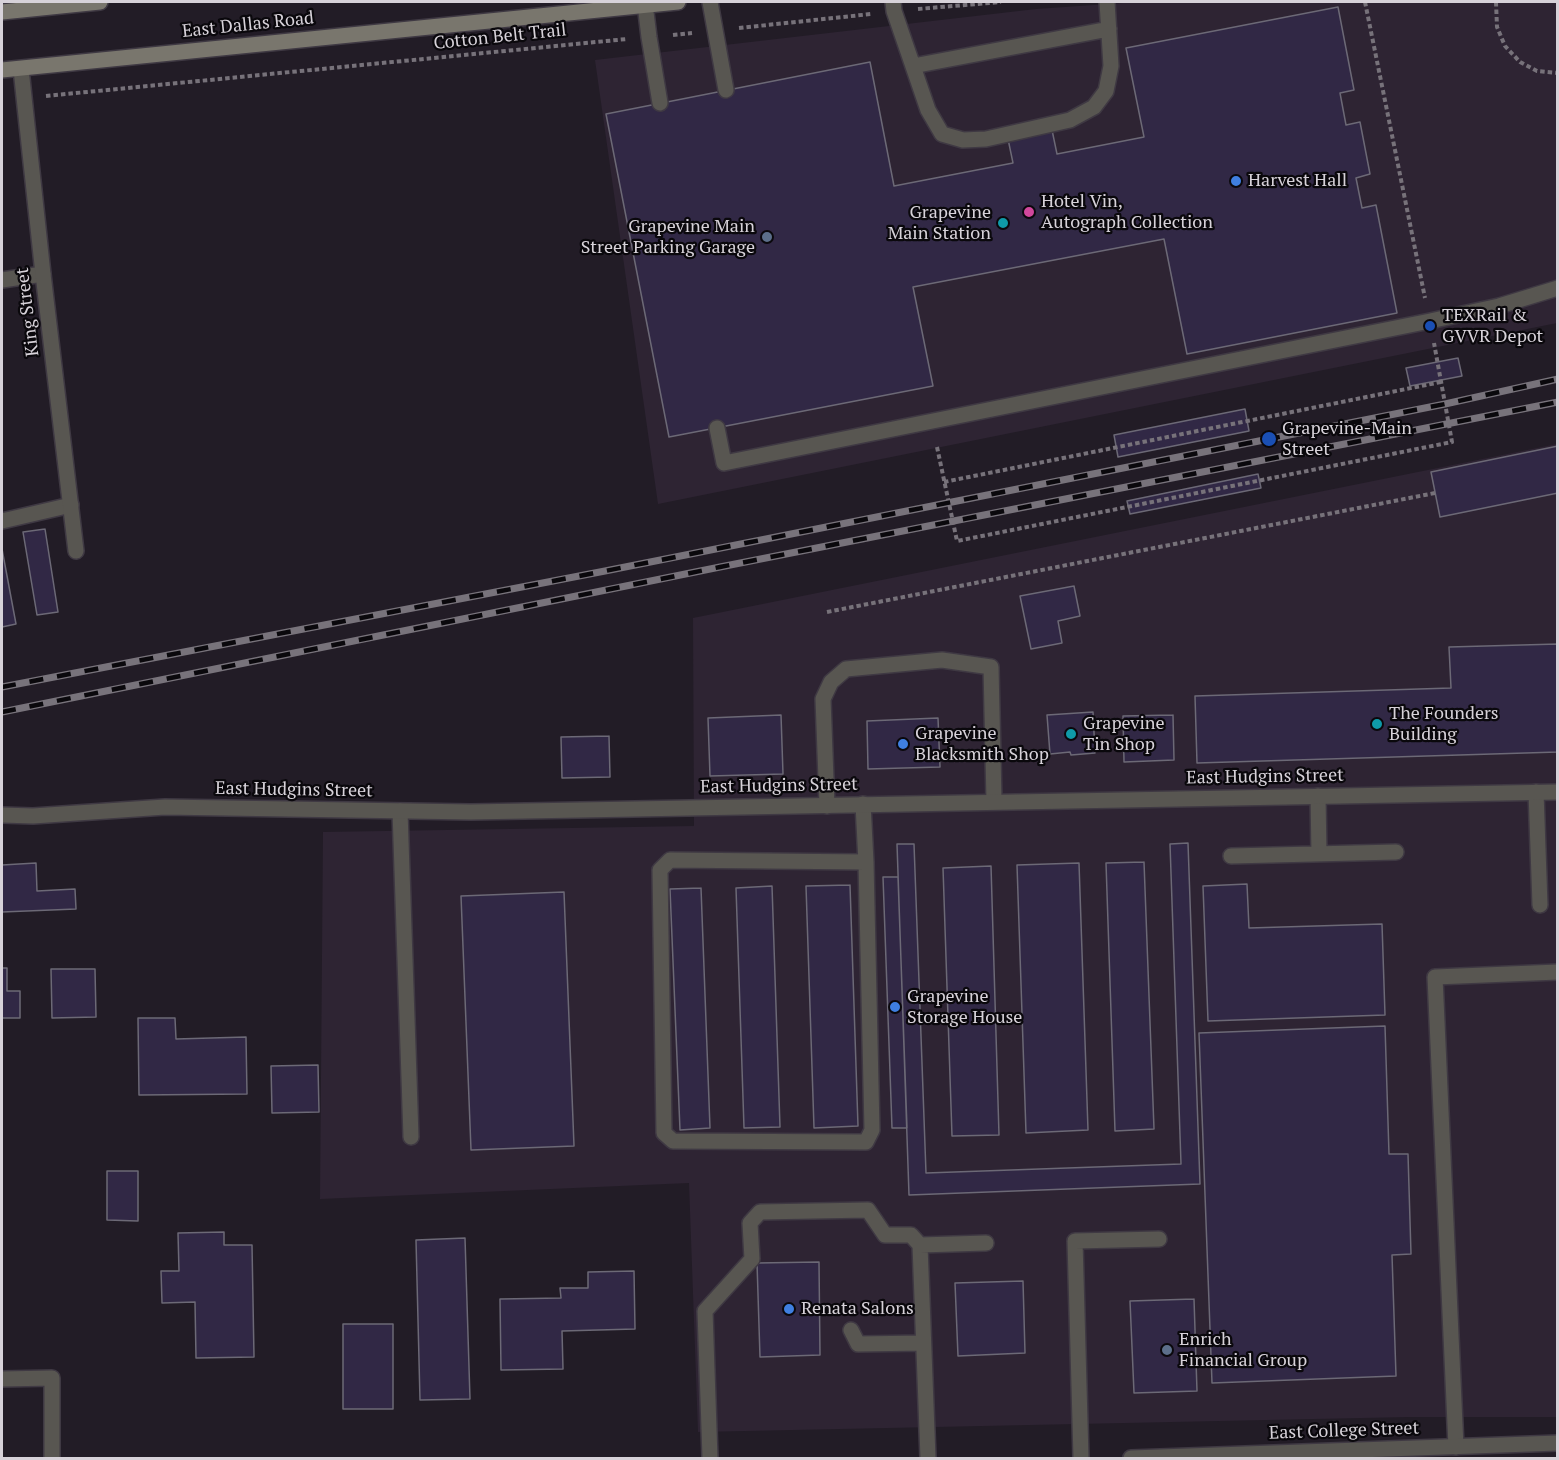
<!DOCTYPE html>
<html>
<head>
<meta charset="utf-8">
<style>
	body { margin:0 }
	#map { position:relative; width:1559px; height:1460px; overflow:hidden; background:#221c26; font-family:"PT Serif",serif }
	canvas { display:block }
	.frame { position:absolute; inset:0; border:3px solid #d7d2d9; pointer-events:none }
</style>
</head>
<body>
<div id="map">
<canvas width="1559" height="1460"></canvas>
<div class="frame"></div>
</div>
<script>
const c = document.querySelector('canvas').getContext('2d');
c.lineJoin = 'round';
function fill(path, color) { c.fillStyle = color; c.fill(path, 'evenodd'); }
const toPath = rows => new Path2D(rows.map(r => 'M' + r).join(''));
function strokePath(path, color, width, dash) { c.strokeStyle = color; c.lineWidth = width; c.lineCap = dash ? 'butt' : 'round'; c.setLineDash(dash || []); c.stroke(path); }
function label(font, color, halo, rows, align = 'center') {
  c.font = font + ' "PT Serif",serif'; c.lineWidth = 4.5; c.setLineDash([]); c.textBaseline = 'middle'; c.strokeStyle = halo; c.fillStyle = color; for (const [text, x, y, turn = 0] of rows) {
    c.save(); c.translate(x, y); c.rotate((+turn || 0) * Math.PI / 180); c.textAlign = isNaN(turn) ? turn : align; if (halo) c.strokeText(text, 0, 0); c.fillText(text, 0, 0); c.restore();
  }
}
fill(toPath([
	[1137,2,1557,2,1557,323,658,504,595,60,1036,9],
	[1557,444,1557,1417,1409,1417,698,1432,689,1183,320,1199,323,832,694,826,693,618]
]), '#2e2433');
const building = toPath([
	[1338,7,1354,90,1340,93,1346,125,1360,122,1370,174,1356,178,1362,208,1376,205,1397,313,1187,354,1164,239,913,287,933,386,669,437,606,114,870,62,894,186,1013,163,1008,139,1052,130,1057,154,1144,137,1126,48,1338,7],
	[1458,358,1462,376,1410,386,1406,368,1458,358],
	[1245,409,1249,431,1118,457,1114,435,1245,409],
	[1558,446,1558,493,1440,517,1431,472,1558,446],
	[1258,474,1261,488,1130,514,1127,501,1258,474],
	[45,529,58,612,37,615,23,532,45,529],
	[2,549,16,624,2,627,2,549],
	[1074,586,1080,616,1058,621,1062,643,1031,649,1020,596,1074,586],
	[1558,644,1558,752,1197,763,1195,696,1451,688,1449,647,1558,644],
	[1093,712,1095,753,1071,755,1070,752,1050,754,1047,715,1093,712],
	[781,715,783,774,710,776,708,718,781,715],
	[1173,715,1174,760,1124,762,1123,716,1173,715],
	[938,718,940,767,868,769,867,721,938,718],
	[609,736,610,777,562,778,561,737,609,736],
	[1188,843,1200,1184,909,1195,897,844,914,844,926,1173,1181,1164,1170,844,1188,843],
	[1144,862,1154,1129,1115,1131,1106,863,1144,862],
	[36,863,37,891,75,889,76,909,2,912,2,865,36,863],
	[1079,863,1088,1130,1026,1133,1017,865,1079,863],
	[991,866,999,1135,952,1136,943,868,991,866],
	[883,877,898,877,907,1128,892,1128,883,877],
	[1247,884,1249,928,1382,924,1385,1015,1208,1021,1203,886,1247,884],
	[850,885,858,1126,814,1128,806,886,850,885],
	[772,886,780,1127,744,1128,736,888,772,886],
	[701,888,710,1128,680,1130,670,889,701,888],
	[564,892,574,1146,471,1150,461,896,564,892],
	[2,968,7,968,7,991,20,991,20,1018,2,1018,2,968],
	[51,969,95,969,96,1017,52,1018,51,969],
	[138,1018,175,1018,176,1039,246,1037,247,1094,139,1095,138,1018],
	[1385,1026,1389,1154,1408,1154,1411,1254,1392,1255,1396,1376,1212,1383,1199,1033,1385,1026],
	[318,1065,319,1112,272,1113,271,1066,318,1065],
	[107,1171,138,1171,138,1221,107,1220,107,1171],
	[224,1232,224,1245,252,1245,254,1357,196,1358,195,1302,162,1303,161,1271,179,1271,178,1233,224,1232],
	[465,1238,470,1399,420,1400,416,1240,465,1238],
	[819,1262,820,1355,760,1357,757,1263,819,1262],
	[634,1271,635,1329,562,1331,563,1369,501,1370,500,1299,561,1298,560,1288,588,1288,588,1272,634,1271],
	[1023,1281,1025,1353,958,1356,955,1283,1023,1281],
	[1194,1299,1197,1391,1134,1393,1130,1301,1194,1299],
	[343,1324,393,1324,393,1409,343,1409,343,1324]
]);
fill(building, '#312845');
strokePath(building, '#6c6976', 1.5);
const lane = toPath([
	[710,2,726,90],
	[893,2,894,11,928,110,942,134,963,140,986,139,1070,120,1094,107,1106,91,1111,66,1107,2],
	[645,4,649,37,660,103],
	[913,66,1109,29],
	[2,280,43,274],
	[717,428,724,463,1430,321,1499,306,1558,288],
	[2,521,71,505],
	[1536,792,1540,905],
	[1318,796,1319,854],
	[863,804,866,862,872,1130,866,1142,673,1141,664,1133,660,870,670,860,866,862],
	[827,806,823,699,831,682,846,669,942,660,991,667,994,801],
	[400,811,411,1137],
	[1231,856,1396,852],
	[920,1245,986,1243],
	[851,1330,858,1344,923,1343],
	[2,1379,52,1378,52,1458],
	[1456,1447,1435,977,1558,972],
	[710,1458,705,1311,752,1259,750,1223,760,1212,868,1210,885,1235,911,1235,920,1245,928,1458],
	[1081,1458,1075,1241,1159,1239]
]);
const street = toPath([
	[21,69,43,274,76,551],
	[2,815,33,816,165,807,471,812,1558,792],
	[1131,1458,1558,1443]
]);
const secondary = toPath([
	[2,12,100,2],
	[2,70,678,2]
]);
strokePath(lane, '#3f3943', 18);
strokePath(street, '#3f3943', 18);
strokePath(secondary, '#3f3943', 18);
strokePath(toPath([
	[1365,2,1425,298],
	[1496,2,1497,27,1505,46,1520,62,1537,71,1558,73],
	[918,9,1001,2],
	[1558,27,1558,53],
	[739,28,871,14],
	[673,35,692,33],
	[46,96,627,39],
	[937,447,957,541,1452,442,1434,343],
	[944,482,1441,382],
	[827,612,1435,493]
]), '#77727a', 4, [4.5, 3]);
strokePath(lane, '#585651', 15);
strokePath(street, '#585651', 15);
strokePath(secondary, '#79766d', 15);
const rail = toPath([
	[2,687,605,571,1445,404,1558,379],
	[2,712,720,567,1558,402]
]);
strokePath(rail, '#78737b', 7);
strokePath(rail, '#0a080c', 4.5, [14]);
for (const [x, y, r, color] of [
	[1236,181,6,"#3f7fe0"],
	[1029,212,6,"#d1479c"],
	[1003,223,6,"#0f9aa8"],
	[767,237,6,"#5c6f8a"],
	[1430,326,6,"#1a4fb4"],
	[1269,439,8,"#1a4fb4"],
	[1377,724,6,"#0f9aa8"],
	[1071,734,6,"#0f9aa8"],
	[903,744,6,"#3f7fe0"],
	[895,1007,6,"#3f7fe0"],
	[789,1309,6,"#3f7fe0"],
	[1167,1350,6,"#5c6f8a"]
]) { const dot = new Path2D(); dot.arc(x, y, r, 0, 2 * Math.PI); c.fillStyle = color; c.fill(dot); strokePath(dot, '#0a080c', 2); }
label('18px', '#d7d2d9', '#0a080c', [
	["East Dallas Road",248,25,-6],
	["Cotton Belt Trail",500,37,-6],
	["King Street",28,312,-97],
	["East Hudgins Street",1265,777,-1],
	["East Hudgins Street",779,786,-1],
	["East Hudgins Street",294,790,1],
	["East College Street",1344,1431,-2]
]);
label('18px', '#d7d2d9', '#0a080c', [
	["Harvest Hall",1248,181],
	["Hotel Vin,",1041,202],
	["Autograph Collection",1041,223],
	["Grapevine",991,213,"right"],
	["Main Station",991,234,"right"],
	["Grapevine Main",755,227,"right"],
	["Street Parking Garage",755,248,"right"],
	["TEXRail &",1442,316],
	["GVVR Depot",1442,337],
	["Grapevine-Main",1282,429],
	["Street",1282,450],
	["The Founders",1389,714],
	["Building",1389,735],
	["Grapevine",1083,724],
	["Tin Shop",1083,745],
	["Grapevine",915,734],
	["Blacksmith Shop",915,755],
	["Grapevine",907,997],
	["Storage House",907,1018],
	["Renata Salons",801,1309],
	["Enrich",1179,1340],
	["Financial Group",1179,1361]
], 'left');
</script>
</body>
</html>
